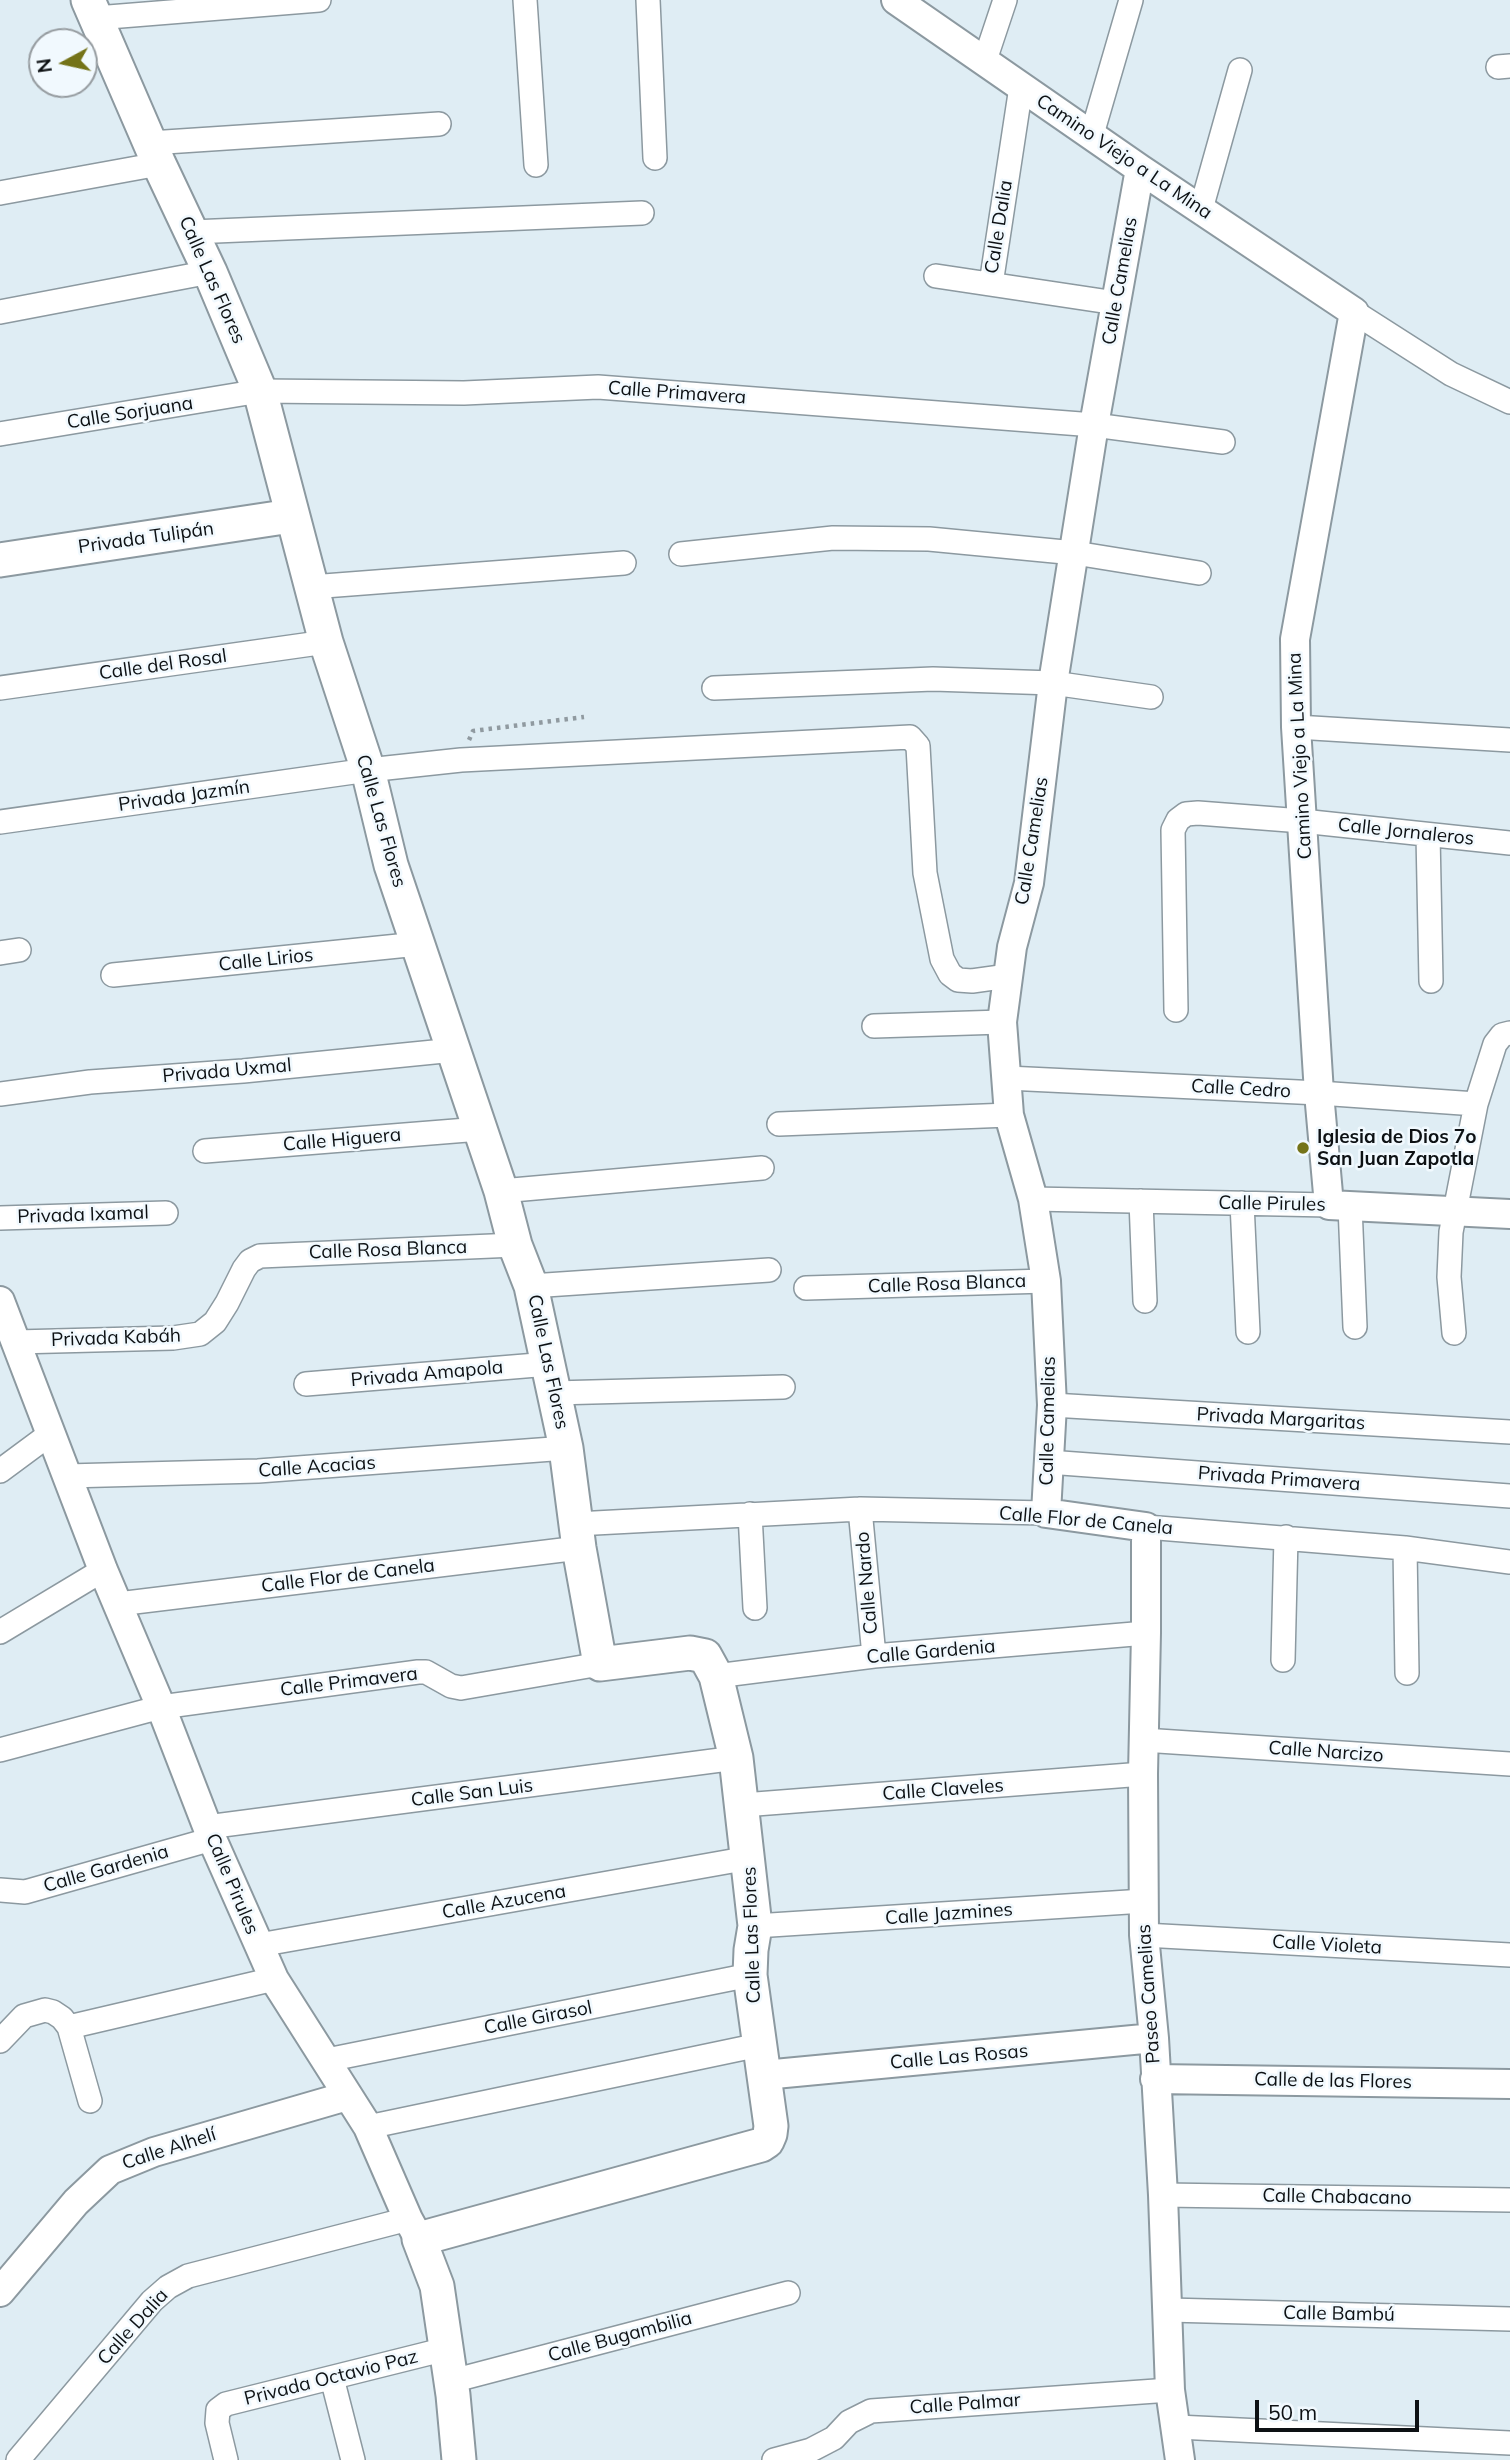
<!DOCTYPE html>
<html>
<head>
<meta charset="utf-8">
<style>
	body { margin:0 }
	#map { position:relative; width:1510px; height:2460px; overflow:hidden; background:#dfedf4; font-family:Mulish,sans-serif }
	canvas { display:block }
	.north { position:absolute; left:28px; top:28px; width:70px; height:70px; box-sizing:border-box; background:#f1f9fe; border:2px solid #969ca0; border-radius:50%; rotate:262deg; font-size:19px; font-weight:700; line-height:28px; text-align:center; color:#0d1114 }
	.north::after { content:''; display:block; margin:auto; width:24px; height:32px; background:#747318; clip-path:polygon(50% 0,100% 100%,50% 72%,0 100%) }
	.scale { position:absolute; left:1255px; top:2400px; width:164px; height:32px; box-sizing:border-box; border:4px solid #0d1114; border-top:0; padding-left:9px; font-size:21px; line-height:24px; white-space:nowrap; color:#0d1114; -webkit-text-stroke:5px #f1f9fe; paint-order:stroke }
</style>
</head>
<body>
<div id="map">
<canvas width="1510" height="2460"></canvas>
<div class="north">N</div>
<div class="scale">50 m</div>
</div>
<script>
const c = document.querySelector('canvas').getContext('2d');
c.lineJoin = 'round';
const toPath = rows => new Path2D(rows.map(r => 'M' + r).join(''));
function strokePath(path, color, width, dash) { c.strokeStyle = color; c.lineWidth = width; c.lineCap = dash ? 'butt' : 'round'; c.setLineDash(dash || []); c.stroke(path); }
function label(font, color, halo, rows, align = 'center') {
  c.font = font + ' Mulish,sans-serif'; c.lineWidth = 5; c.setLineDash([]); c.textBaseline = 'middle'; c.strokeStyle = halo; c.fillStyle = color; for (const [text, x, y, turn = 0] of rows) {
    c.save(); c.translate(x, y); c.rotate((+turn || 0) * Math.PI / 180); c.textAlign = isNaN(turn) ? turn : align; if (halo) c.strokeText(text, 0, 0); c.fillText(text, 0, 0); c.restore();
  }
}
const minor = toPath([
	[525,0,536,165],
	[648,0,655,158],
	[96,18,319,0],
	[985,60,1005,0],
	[1498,67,1510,66],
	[1092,134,1131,0],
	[150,143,439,124],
	[0,193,159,164],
	[1201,209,1240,70],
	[192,232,642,213],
	[936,276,1116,303],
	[991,284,1021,87],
	[0,312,210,272],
	[1354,312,1451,374,1510,402],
	[0,434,260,391,464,393,598,387,1094,425,1223,442],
	[681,554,833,538,929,539,1075,553,1199,573],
	[311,587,624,563],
	[0,688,326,642],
	[714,688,933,679,1053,683,1151,697],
	[1296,727,1510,740],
	[0,822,368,770,461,760,910,737,918,746,925,873,942,959,950,974,958,980,972,981,1008,976],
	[1428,835,1431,981],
	[0,953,19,950],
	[113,975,418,944],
	[1176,1010,1173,830,1178,820,1186,814,1198,813,1302,821,1510,843],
	[874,1026,1002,1022],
	[1007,1078,1319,1093,1476,1104],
	[0,1094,90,1082,243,1071,454,1050],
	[779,1124,1009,1115],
	[205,1151,480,1129],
	[501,1191,762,1168],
	[1033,1199,1329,1205],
	[1141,1201,1145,1301],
	[1242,1203,1248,1332],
	[1350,1206,1355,1327],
	[0,1218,166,1213],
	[531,1286,769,1270],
	[806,1288,1046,1281],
	[1454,1333,1449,1277,1451,1232,1455,1211,1476,1104,1495,1044,1502,1035,1510,1033],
	[16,1342,173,1338,200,1334,215,1322,227,1303,244,1269,250,1261,260,1256,515,1245],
	[306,1384,549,1364],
	[554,1393,783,1387],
	[1052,1405,1510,1432],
	[1048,1462,1510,1496],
	[0,1471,50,1434],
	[67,1476,258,1471,566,1448],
	[860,1509,874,1656],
	[750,1514,755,1608],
	[576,1524,860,1509,1046,1513],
	[1146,1527,1405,1548,1510,1562],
	[1405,1548,1407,1673],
	[118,1604,579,1548],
	[0,1632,103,1570],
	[1283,1660,1286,1537],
	[716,1676,874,1656,1146,1633],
	[1143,1740,1510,1764],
	[0,1750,161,1707,418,1672,426,1672,451,1686,461,1688,600,1664],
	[743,1805,1143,1774],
	[207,1827,736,1758],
	[0,1890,25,1892,212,1839],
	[755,1926,1144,1901],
	[1144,1935,1510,1955],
	[259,1945,749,1858],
	[69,2027,274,1979],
	[0,2041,24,2016,45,2010,53,2012,62,2018,69,2027,90,2101],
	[327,2060,750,1975],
	[368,2127,759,2045],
	[1163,2195,1510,2200],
	[1169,2310,1510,2319],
	[332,2378,353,2460],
	[452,2381,788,2293],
	[1177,2427,1510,2443],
	[18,2460,152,2301,168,2287,188,2276,408,2219],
	[226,2460,217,2423,218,2410,226,2404,446,2349],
	[774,2460,811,2450,834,2438,849,2422,871,2411,1170,2390]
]);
const tertiary = toPath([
	[896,0,1140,169,1354,312,1295,639,1296,727,1319,1093,1329,1205,1510,1214],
	[1140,169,1094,425,1053,683,1029,883,1012,947,1002,1022,1009,1115,1033,1199,1046,1281,1052,1405,1046,1513,1146,1527,1146,1633,1143,1774,1144,1935,1154,2038,1163,2195,1170,2390,1180,2460],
	[0,1301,103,1570,161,1707,212,1839,259,1945,274,1979,368,2127,408,2219,419,2239],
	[764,2075,1154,2038],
	[1155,2079,1510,2084],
	[0,2292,76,2202,110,2170,154,2152,347,2096]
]);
const secondary = toPath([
	[88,0,159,164,210,272,260,391,326,642,368,770,391,865,501,1191,515,1245,531,1286,566,1448,579,1548,600,1664,690,1653,705,1656,716,1676,736,1758,755,1926,751,1950,750,1975,771,2126,770,2134,767,2141,761,2145,419,2239,437,2286,453,2395,459,2460],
	[0,560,291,516]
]);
strokePath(minor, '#8c99a0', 26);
strokePath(tertiary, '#8c99a0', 32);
strokePath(secondary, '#8c99a0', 37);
strokePath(toPath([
	[469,740,473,731,584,717]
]), '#909aa0', 4.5, [3.5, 5]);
strokePath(minor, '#fff', 23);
strokePath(tertiary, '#fff', 28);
strokePath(secondary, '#fff', 33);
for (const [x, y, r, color] of [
	[1303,1148,7,"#747318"]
]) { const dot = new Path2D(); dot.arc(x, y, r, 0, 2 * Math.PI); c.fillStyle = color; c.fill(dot); strokePath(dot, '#f1f9fe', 2.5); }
label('19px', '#0d1114', '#f1f9fe', [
	["Camino Viejo a La Mina",1124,157,34],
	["Calle Dalia",999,227,-81],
	["Calle Las Flores",212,280,66],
	["Calle Camelias",1120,281,-80],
	["Calle Primavera",677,393,4],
	["Calle Sorjuana",130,413,-9],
	["Privada Tulipán",146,538,-8],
	["Calle del Rosal",163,665,-8],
	["Camino Viejo a La Mina",1300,756,-93],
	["Privada Jazmín",184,796,-8],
	["Calle Las Flores",381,821,74],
	["Calle Jornaleros",1406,832,6],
	["Calle Camelias",1032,841,-81],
	["Calle Lirios",266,960,-6],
	["Privada Uxmal",227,1071,-5],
	["Calle Cedro",1241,1089,3],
	["Calle Higuera",342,1140,-5],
	["Calle Pirules",1272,1204,1],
	["Privada Ixamal",83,1215,-2],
	["Calle Rosa Blanca",388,1250,-2],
	["Calle Rosa Blanca",947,1284,-2],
	["Privada Kabáh",116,1338,-2],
	["Calle Las Flores",548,1362,78],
	["Privada Amapola",427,1374,-5],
	["Privada Margaritas",1281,1419,3],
	["Calle Camelias",1048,1421,-89],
	["Calle Acacias",317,1467,-4],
	["Privada Primavera",1279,1479,4],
	["Calle Flor de Canela",1086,1521,5],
	["Calle Flor de Canela",348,1576,-7],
	["Calle Nardo",867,1583,-95],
	["Calle Gardenia",931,1652,-5],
	["Calle Primavera",349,1682,-7],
	["Calle Narcizo",1326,1752,4],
	["Calle Claveles",943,1790,-4],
	["Calle San Luis",472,1793,-7],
	["Calle Gardenia",106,1869,-16],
	["Calle Pirules",232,1884,67],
	["Calle Azucena",504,1902,-10],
	["Calle Jazmines",949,1914,-4],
	["Calle Las Flores",752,1935,-92],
	["Calle Violeta",1327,1945,3],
	["Paseo Camelias",1149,1994,-94],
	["Calle Girasol",538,2018,-11],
	["Calle Las Rosas",959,2057,-5],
	["Calle de las Flores",1333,2081,1],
	["Calle Alhelí",169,2149,-18],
	["Calle Chabacano",1337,2197,1],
	["Calle Bambú",1339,2314,1],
	["Calle Dalia",133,2327,-48],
	["Calle Bugambilia",620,2337,-15],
	["Privada Octavio Paz",331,2378,-14],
	["Calle Palmar",965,2404,-4]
]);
label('bold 19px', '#0d1114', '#f1f9fe', [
	["Iglesia de Dios 7o",1317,1137],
	["San Juan Zapotla",1317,1159]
], 'left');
</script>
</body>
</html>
